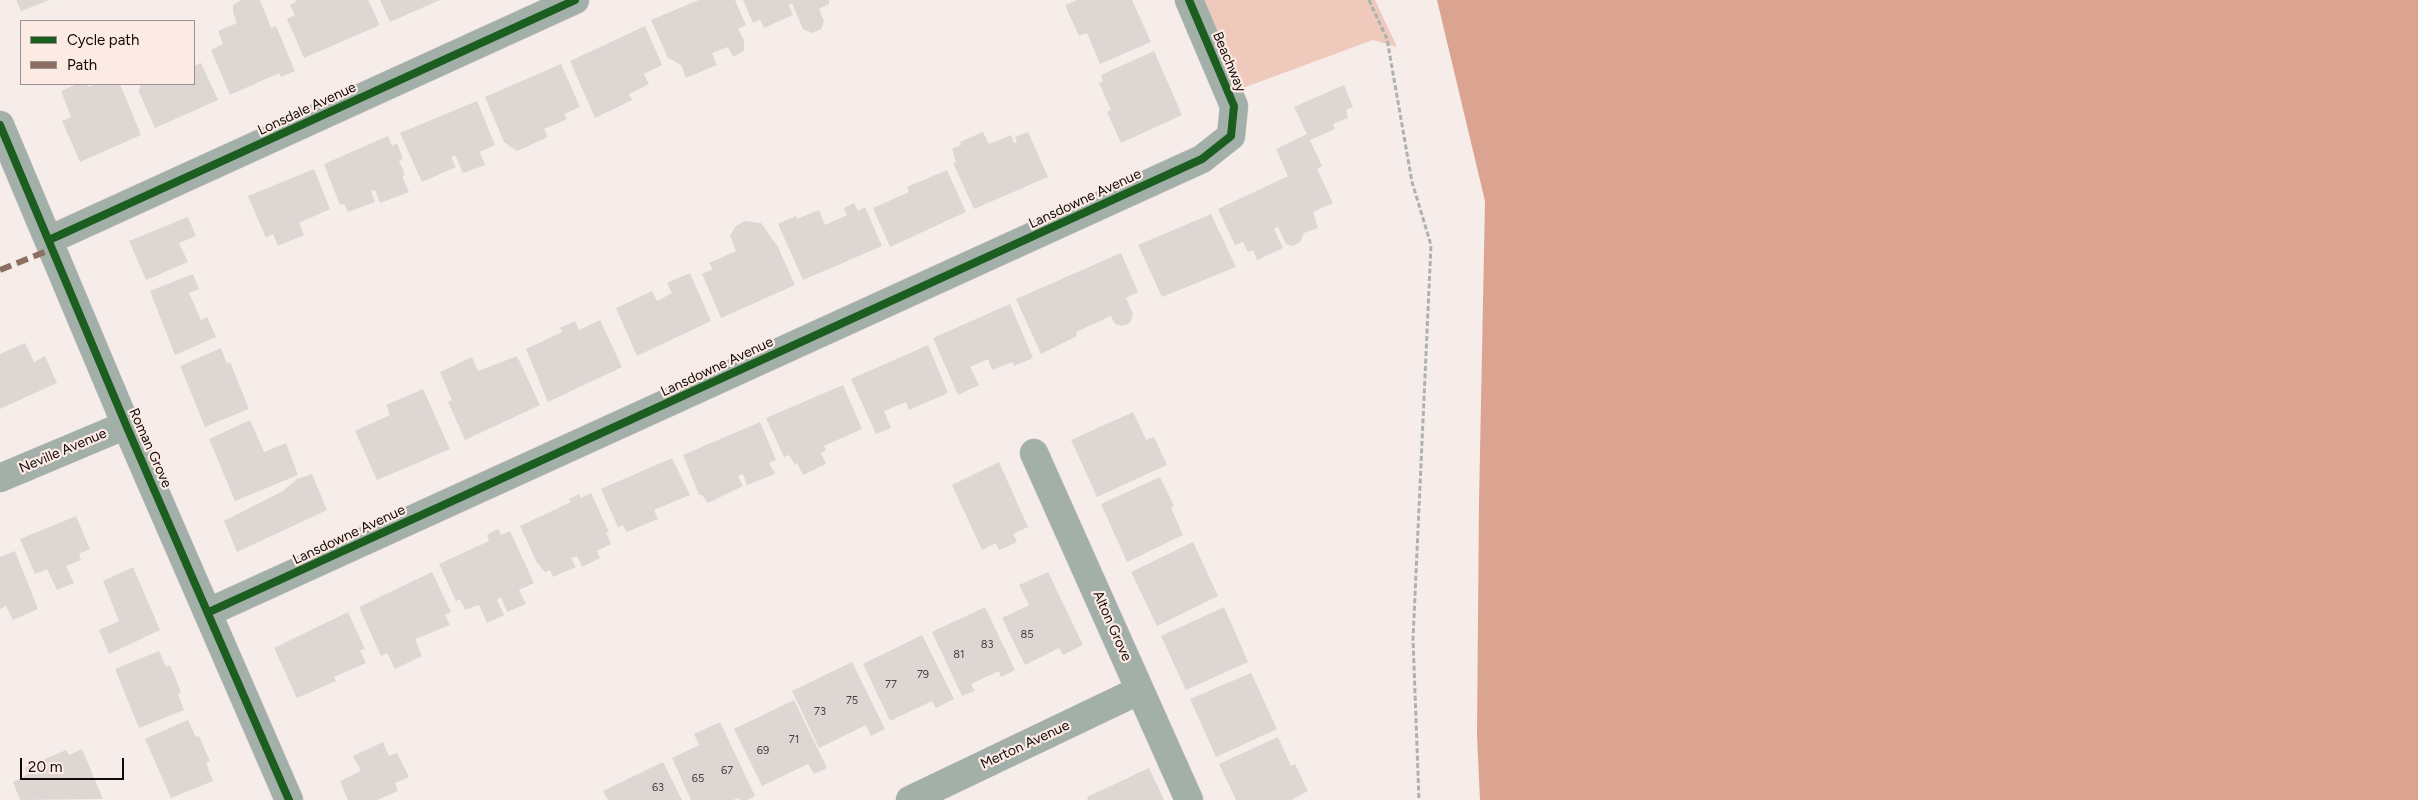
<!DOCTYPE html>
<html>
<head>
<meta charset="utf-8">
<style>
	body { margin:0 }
	#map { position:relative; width:2418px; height:800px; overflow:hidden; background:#f6edea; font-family:Figtree,sans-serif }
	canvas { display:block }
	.legend { position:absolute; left:20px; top:20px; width:175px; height:65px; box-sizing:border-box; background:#fceae4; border:1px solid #9e908c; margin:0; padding:6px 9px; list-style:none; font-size:15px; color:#110a08 }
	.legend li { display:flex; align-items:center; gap:10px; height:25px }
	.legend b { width:25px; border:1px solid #9e908c }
	.scale { position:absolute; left:20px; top:758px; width:104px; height:22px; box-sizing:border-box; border:2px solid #110a08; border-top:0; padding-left:6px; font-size:15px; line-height:18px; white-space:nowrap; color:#110a08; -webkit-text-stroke:4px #fceae4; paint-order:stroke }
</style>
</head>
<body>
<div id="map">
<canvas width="2418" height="800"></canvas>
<ul class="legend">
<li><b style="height:6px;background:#1b5e20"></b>Cycle path</li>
<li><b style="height:6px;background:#8d6e63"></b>Path</li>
</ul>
<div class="scale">20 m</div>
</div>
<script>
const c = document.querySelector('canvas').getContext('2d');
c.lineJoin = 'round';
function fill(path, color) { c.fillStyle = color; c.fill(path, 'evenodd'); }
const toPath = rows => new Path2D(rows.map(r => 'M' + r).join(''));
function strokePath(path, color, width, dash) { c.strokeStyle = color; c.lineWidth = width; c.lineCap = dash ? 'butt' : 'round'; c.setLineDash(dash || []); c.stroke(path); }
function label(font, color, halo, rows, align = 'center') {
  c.font = font + ' Figtree,sans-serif'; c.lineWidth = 4.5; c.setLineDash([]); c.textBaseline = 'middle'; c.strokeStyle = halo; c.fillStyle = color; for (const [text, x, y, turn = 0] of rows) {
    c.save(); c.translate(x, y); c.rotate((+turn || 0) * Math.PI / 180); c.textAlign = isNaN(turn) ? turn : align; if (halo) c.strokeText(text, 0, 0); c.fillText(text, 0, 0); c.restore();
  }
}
fill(toPath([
	[1200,0,1375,0,1397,47,1373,40,1240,89]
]), '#efc9bb');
fill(toPath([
	[1437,0,2418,0,2418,800,1480,800,1477,735,1479,502,1485,201]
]), '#dba490');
fill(toPath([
	[16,0,50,0,21,11],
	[241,0,260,0,271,28,276,26,295,71,281,77,279,73,230,95,211,50,223,44,218,31,237,23,233,13,233,5],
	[295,0,368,0,380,25,304,58,287,19,295,15,290,5,296,2],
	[380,0,440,0,390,22],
	[699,0,735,0,746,25,738,29,744,40,744,51,733,57,728,47,712,53,717,65,686,78,681,65,668,58,651,20],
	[743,0,829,0,829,4,819,9,824,21,821,29,812,33,803,29,792,3,789,5,793,15,764,28,760,20,753,23],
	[1077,0,1132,0,1151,42,1100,64,1087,33,1079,36,1065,5],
	[645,26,662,65,644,74,649,84,629,94,632,100,595,118,570,61],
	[1154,51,1182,115,1121,143,1107,112,1111,110,1099,83,1103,82,1101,75],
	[201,63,218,100,155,128,138,90,141,88,139,84,194,84,194,66],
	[561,64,580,107,564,114,567,119,544,129,548,137,517,151,504,142,485,97],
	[77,84,87,84,88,87,97,84,120,84,141,135,80,162,62,121,71,117,61,91],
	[1344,85,1353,107,1346,110,1348,118,1333,124,1335,129,1310,140,1322,166,1317,169,1333,203,1313,212,1318,228,1304,233,1300,242,1293,246,1286,244,1278,227,1274,229,1283,248,1257,260,1253,250,1248,252,1243,242,1235,245,1218,209,1288,176,1276,149,1307,134,1294,107],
	[477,101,495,145,480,152,485,165,463,173,455,155,451,157,456,167,422,182,400,133],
	[983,132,989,144,1011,135,1014,143,1017,142,1015,137,1028,132,1048,177,974,209,953,163,956,162,952,149,961,145,960,142],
	[388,136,392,146,397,143,403,159,399,161,405,175,402,176,409,192,380,203,375,190,371,191,375,202,348,212,344,204,340,205,324,164],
	[314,169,330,209,299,223,304,235,278,246,273,234,266,238,248,196],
	[947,170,966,212,890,247,873,208,909,192,907,187],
	[854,203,858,211,865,207,882,246,803,280,778,224,796,216,797,219,819,210,825,225,847,215,844,208],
	[1211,214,1236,267,1162,297,1138,245],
	[188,217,196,236,179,243,188,262,146,280,129,241],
	[745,221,761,223,778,247,795,285,721,318,702,274,713,269,709,263,736,251,730,236,736,226],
	[1121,253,1138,292,1126,298,1133,314,1130,323,1122,326,1115,324,1111,316,1076,332,1077,336,1041,354,1016,299],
	[690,273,711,321,637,356,616,308,652,291,657,301,672,293,667,283],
	[193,274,199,289,189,293,201,320,207,317,216,337,175,355,150,291],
	[1010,304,1033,358,1014,366,1013,362,992,370,988,359,970,367,979,385,958,395,933,338],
	[600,320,622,367,548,402,526,349,562,332,560,328,575,321,579,330],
	[25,343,34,362,45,356,57,383,0,409,0,354],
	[928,345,948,393,909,410,906,402,884,411,891,428,876,434,851,379],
	[221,348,227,364,230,362,249,409,205,427,180,366],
	[517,356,540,405,465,440,448,402,452,400,440,372,472,357,478,371],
	[843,385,862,429,824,446,826,450,821,453,826,464,803,475,797,463,795,465,789,455,784,457,766,418],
	[423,389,450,449,377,480,355,431,390,415,386,405],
	[1133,412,1146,440,1154,437,1167,465,1097,497,1071,440],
	[250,420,264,452,286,443,298,475,235,501,209,439],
	[760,422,776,460,769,463,775,474,747,485,743,474,738,476,743,486,708,503,702,495,699,495,683,455],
	[672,458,690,495,654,510,658,519,627,532,623,525,618,527,601,489],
	[999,462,1028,527,1013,534,1017,542,999,550,996,543,982,550,952,485],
	[312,474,327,510,237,552,224,521,283,491,297,479],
	[1160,477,1174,506,1171,508,1183,535,1127,562,1101,504],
	[591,493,609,532,606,533,611,544,597,551,600,558,582,567,577,556,571,558,576,567,553,577,550,570,545,572,537,563,520,526,571,502,569,499,579,494,581,498],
	[76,516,90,549,79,554,81,560,66,566,74,583,57,590,47,569,35,574,20,539],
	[498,529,501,535,510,531,534,583,519,590,526,604,507,612,501,597,497,600,504,615,487,623,479,605,465,610,460,599,456,601,439,564,489,541,487,535],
	[1193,542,1218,596,1157,626,1131,572],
	[15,551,38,609,13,620,6,606,0,609,0,557],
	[133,567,160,630,109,654,99,630,119,621,103,581],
	[432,572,451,612,445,615,450,625,415,639,422,656,395,669,387,653,381,656,359,607],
	[1048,572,1083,645,1063,655,1059,648,1025,665,1002,618,1029,605,1019,585],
	[985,607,1015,670,1001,677,999,671,971,684,975,691,962,696,932,632],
	[1224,607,1248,662,1186,690,1161,636],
	[348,612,365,649,360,650,366,663,334,677,336,681,297,698,274,648],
	[922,635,954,699,936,708,932,701,890,721,863,664],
	[159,651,166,667,170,665,181,692,178,694,184,710,139,728,115,669],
	[852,662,885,729,871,736,866,725,819,748,792,691],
	[1251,673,1277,729,1216,757,1190,699],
	[794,700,827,768,814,774,808,764,762,786,734,729],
	[188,720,196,737,199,736,210,761,206,763,213,781,171,798,145,739],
	[720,722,755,796,747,800,740,800,739,798,733,800,691,800,672,758,699,745,694,734],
	[1278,737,1291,766,1295,764,1308,791,1291,800,1236,800,1219,764],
	[383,742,389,756,397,753,409,777,395,783,398,791,377,800,348,800,340,781,361,771,353,756],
	[82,749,103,799,20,800,13,782,27,775,25,768,66,750,69,755],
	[663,762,682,800,608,800,603,791],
	[1149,768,1164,800,1088,800,1087,797]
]), '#ded6d3');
const street = toPath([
	[0,125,126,425,289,800],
	[49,240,575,0],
	[1034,453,1189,800],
	[0,478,126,425],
	[209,612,1202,159,1231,136,1234,106,1189,0],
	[910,800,1140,690]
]);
strokePath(street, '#d1cac7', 29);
strokePath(toPath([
	[1369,0,1387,39,1412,182,1431,245,1413,639,1419,800]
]), '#adb2ae', 3, [5, 2.5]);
strokePath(street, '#a3b0a9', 28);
strokePath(toPath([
	[0,270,52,249]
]), '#8d6e63', 6, [12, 6]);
strokePath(toPath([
	[0,125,126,425,289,800],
	[49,240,575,0],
	[209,612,1202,159,1231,136,1234,106,1189,0]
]), '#1b5e20', 8);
label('11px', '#463f3d', null, [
	["85",1027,635],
	["83",987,645],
	["81",959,655],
	["79",923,675],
	["77",891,685],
	["75",852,701],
	["73",820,712],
	["71",794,740],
	["69",763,751],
	["67",727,771],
	["65",698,779],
	["63",658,788]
]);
label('14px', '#110a08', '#fceae4', [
	["Beachway",1229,62,67],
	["Lonsdale Avenue",307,109,-25],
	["Lansdowne Avenue",1085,199,-25],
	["Lansdowne Avenue",717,367,-25],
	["Roman Grove",150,448,66],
	["Neville Avenue",63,451,-23],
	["Lansdowne Avenue",349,535,-25],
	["Alton Grove",1112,626,66],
	["Merton Avenue",1025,745,-25]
]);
</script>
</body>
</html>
